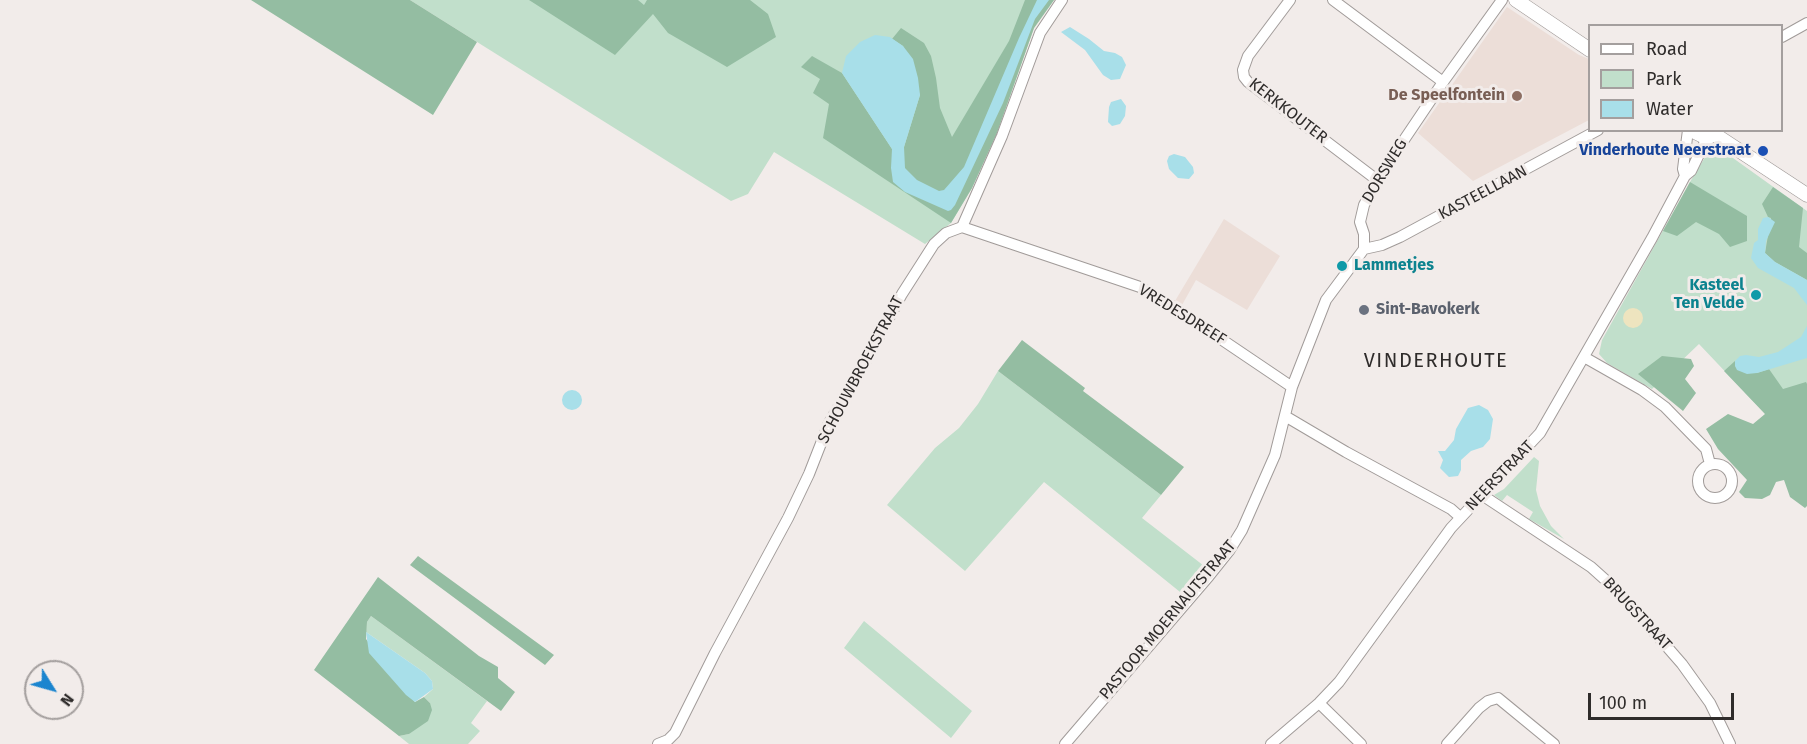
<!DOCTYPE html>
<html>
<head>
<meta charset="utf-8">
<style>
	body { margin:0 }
	#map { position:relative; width:1807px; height:744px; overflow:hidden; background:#f2ecea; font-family:"Fira Sans",sans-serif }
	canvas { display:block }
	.legend { position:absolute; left:1588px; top:24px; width:195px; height:108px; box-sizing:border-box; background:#f2ecea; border:2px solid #a49f9e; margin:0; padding:8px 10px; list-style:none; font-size:18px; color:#2f2c2b }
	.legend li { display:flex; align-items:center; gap:12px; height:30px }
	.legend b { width:30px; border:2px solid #a49f9e }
	.north { position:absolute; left:24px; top:660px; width:60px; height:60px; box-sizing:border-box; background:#f2ecea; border:2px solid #a49f9e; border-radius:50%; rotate:127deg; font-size:16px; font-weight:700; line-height:24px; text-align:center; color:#2f2c2b }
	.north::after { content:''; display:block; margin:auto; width:21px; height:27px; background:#1b85cf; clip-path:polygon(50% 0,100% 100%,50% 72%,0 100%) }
	.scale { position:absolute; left:1588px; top:693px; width:146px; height:27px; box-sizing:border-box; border:3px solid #2f2c2b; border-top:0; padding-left:8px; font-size:18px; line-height:21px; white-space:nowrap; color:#2f2c2b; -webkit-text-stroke:4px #f2ecea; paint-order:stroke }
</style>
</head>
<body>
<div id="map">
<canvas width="1807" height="744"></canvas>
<ul class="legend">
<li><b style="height:8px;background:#fff"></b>Road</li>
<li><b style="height:16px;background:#c1dfcb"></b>Park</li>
<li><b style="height:16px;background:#a8dfe9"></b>Water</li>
</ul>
<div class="north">N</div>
<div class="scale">100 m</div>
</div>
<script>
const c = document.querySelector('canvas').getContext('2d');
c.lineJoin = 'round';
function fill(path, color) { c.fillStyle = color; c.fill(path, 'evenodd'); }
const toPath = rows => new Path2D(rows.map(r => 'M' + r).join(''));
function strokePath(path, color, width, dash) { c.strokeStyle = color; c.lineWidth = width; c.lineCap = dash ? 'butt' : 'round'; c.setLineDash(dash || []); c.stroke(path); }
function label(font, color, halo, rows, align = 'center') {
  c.font = font + ' "Fira Sans",sans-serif'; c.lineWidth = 6; c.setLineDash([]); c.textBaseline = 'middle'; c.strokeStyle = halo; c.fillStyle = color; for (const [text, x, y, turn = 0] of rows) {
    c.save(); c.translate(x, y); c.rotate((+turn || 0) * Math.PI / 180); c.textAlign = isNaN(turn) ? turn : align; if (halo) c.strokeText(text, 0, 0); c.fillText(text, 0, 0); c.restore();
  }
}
fill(toPath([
	[1507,7,1579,55,1589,59,1589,120,1473,181,1418,133],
	[1224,219,1280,256,1247,310,1196,280,1182,305,1175,301]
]), '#ecded8');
fill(toPath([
	[410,0,1054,0,1034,28,997,133,972,188,951,223,925,244,774,152,748,194,731,201],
	[1713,148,1719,148,1807,211,1807,458,1699,344,1652,389,1607,363,1599,354,1602,340,1690,182,1707,154],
	[998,371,1161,495,1142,518,1208,569,1185,596,1044,482,965,571,887,505,935,448,959,428,978,404],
	[1534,457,1539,461,1536,490,1540,506,1551,526,1564,539,1529,519,1533,512,1507,495,1502,501,1494,495,1504,489],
	[371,616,487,701,471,723,480,731,468,744,409,744,399,736,409,734,430,703,424,697,433,689,432,681,425,673,366,632,367,622],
	[864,621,972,711,951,738,844,648]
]), '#c1dfcb');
fill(toPath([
	[251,0,410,0,477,42,433,115],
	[529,0,638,0,644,5,647,0,750,0,768,14,776,37,727,67,668,33,653,14,615,55],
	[1025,0,1054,0,1034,28,997,133,972,188,951,223,823,138,829,104,813,93,820,79,801,67,812,56,842,73,892,149,904,147,920,95,903,46,892,39,901,28,924,43,931,56,936,78,940,108,952,137,1009,41],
	[1690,182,1747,216,1747,241,1730,247,1719,234,1696,222,1677,236,1663,231],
	[1773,187,1803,208,1799,247,1807,253,1807,280,1775,262,1765,253,1771,218,1768,217,1762,204],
	[1022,340,1085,388,1083,391,1184,467,1161,495,998,371],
	[1662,356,1691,359,1694,366,1685,379,1696,393,1683,411,1638,374],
	[1735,361,1735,366,1757,373,1769,369,1783,389,1806,382,1807,384,1807,506,1805,508,1790,497,1784,480,1776,482,1770,495,1762,499,1745,498,1739,492,1747,480,1718,449,1706,429,1728,414,1753,424,1765,414,1724,371],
	[418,556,554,655,545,665,410,565],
	[378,577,479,656,498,667,498,678,515,692,501,711,371,616,367,622,366,639,415,702,424,697,430,703,432,710,428,721,409,734,399,736,314,670]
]), '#94bda2');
fill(toPath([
	'1623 318a10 10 0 1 1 20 0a10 10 0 1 1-20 0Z'
]), '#eee4bf');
fill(toPath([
	[1037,0,1049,0,1035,19,1003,103,955,205,951,210,948,211,905,192,893,182,891,168,892,149,842,73,846,56,860,42,875,35,890,37,903,46,913,59,918,78,920,95,904,147,905,168,917,180,939,191,944,190,964,167,1019,38],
	[1070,27,1089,39,1104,51,1115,53,1122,57,1126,65,1120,79,1111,80,1103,75,1085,50,1061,32],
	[1121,99,1126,106,1125,116,1120,124,1112,126,1108,122,1109,107,1111,102],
	[1174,154,1185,157,1193,167,1194,173,1189,179,1178,178,1169,169,1167,161,1169,156],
	[1768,217,1775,222,1766,241,1765,253,1775,262,1807,280,1807,305,1794,288,1758,268,1751,258,1754,243,1758,240,1758,229,1763,218],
	[1807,326,1807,358,1757,373,1747,374,1737,370,1735,366,1735,361,1740,356,1746,355,1759,357,1778,352,1801,337],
	'562 400a10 10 0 1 1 20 0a10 10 0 1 1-20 0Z',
	[1479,405,1488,410,1493,419,1490,439,1483,447,1471,451,1461,460,1461,470,1458,476,1449,477,1440,468,1443,460,1438,451,1445,451,1454,440,1456,429,1468,408],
	[366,632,425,673,432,681,433,689,415,702,406,695,369,653]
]), '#a8dfe9');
const minor = toPath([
	[1290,0,1248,56,1243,70,1244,77,1248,82,1377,180],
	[1333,0,1443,82],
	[1782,37,1807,23],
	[1685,176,1683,169,1688,130],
	[962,227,1140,287,1175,308,1292,387],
	[962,227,1002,136,1040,33,1062,0],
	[1364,249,1382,245,1400,237,1598,130],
	[1584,357,1642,390,1665,407,1706,449,1710,464],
	[1285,416,1346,452,1451,509,1460,517],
	'1698 481a17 17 0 1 1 34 0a17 17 0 1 1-34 0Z',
	[1482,495,1591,567,1620,593,1682,664,1710,703,1730,744],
	[1319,703,1361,744],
	[658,744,668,740,675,733,715,653,788,518,809,474,829,423,868,357,902,294,934,244,946,233,962,227],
	[1065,744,1209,576,1229,551,1242,530,1275,455,1292,387,1326,300,1364,249,1364,234,1360,222,1364,205,1377,180,1443,82,1502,0],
	[1271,744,1319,703,1339,682,1451,528,1540,433,1652,238,1685,176,1691,171,1707,138],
	[1447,744,1479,708,1488,701,1498,698,1554,744]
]);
const tertiary = toPath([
	[1516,0,1590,50],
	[1691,130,1707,138,1714,134],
	[1714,134,1807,195]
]);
strokePath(minor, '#a19b99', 12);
strokePath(tertiary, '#a19b99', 15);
strokePath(minor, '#fff', 10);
strokePath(tertiary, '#fff', 14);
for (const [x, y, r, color] of [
	[1517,96,6,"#8d6e63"],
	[1763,151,6,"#1a4fb4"],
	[1342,266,6,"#0f9aa8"],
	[1756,295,6,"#0f9aa8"],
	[1364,310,6,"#6b7280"]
]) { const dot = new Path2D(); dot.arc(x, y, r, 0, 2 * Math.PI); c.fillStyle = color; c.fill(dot); strokePath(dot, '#f2ecea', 2); }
label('bold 16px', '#785e54', '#f2ecea', [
	["De Speelfontein",1505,96]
], 'right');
label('16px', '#2f2c2b', '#f2ecea', [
	["KERKKOUTER",1288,111,38],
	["DORSWEG",1385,171,-59],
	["KASTEELLAAN",1483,193,-28],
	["VREDESDREEF",1182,315,32],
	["SCHOUWBROEKSTRAAT",861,370,-62],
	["NEERSTRAAT",1500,476,-46],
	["BRUGSTRAAT",1637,614,47],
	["PASTOOR MOERNAUTSTRAAT",1168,620,-50]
]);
label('bold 16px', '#164399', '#f2ecea', [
	["Vinderhoute Neerstraat",1751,151]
], 'right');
label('bold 16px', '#0d838f', '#f2ecea', [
	["Lammetjes",1354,266],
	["Kasteel",1744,286,"right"],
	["Ten Velde",1744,304,"right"]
], 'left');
label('bold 16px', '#5b616d', '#f2ecea', [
	["Sint-Bavokerk",1376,310]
], 'left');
c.letterSpacing = '1.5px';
label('20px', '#2f2c2b', '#f2ecea', [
	["VINDERHOUTE",1436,361]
]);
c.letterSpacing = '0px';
</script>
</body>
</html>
